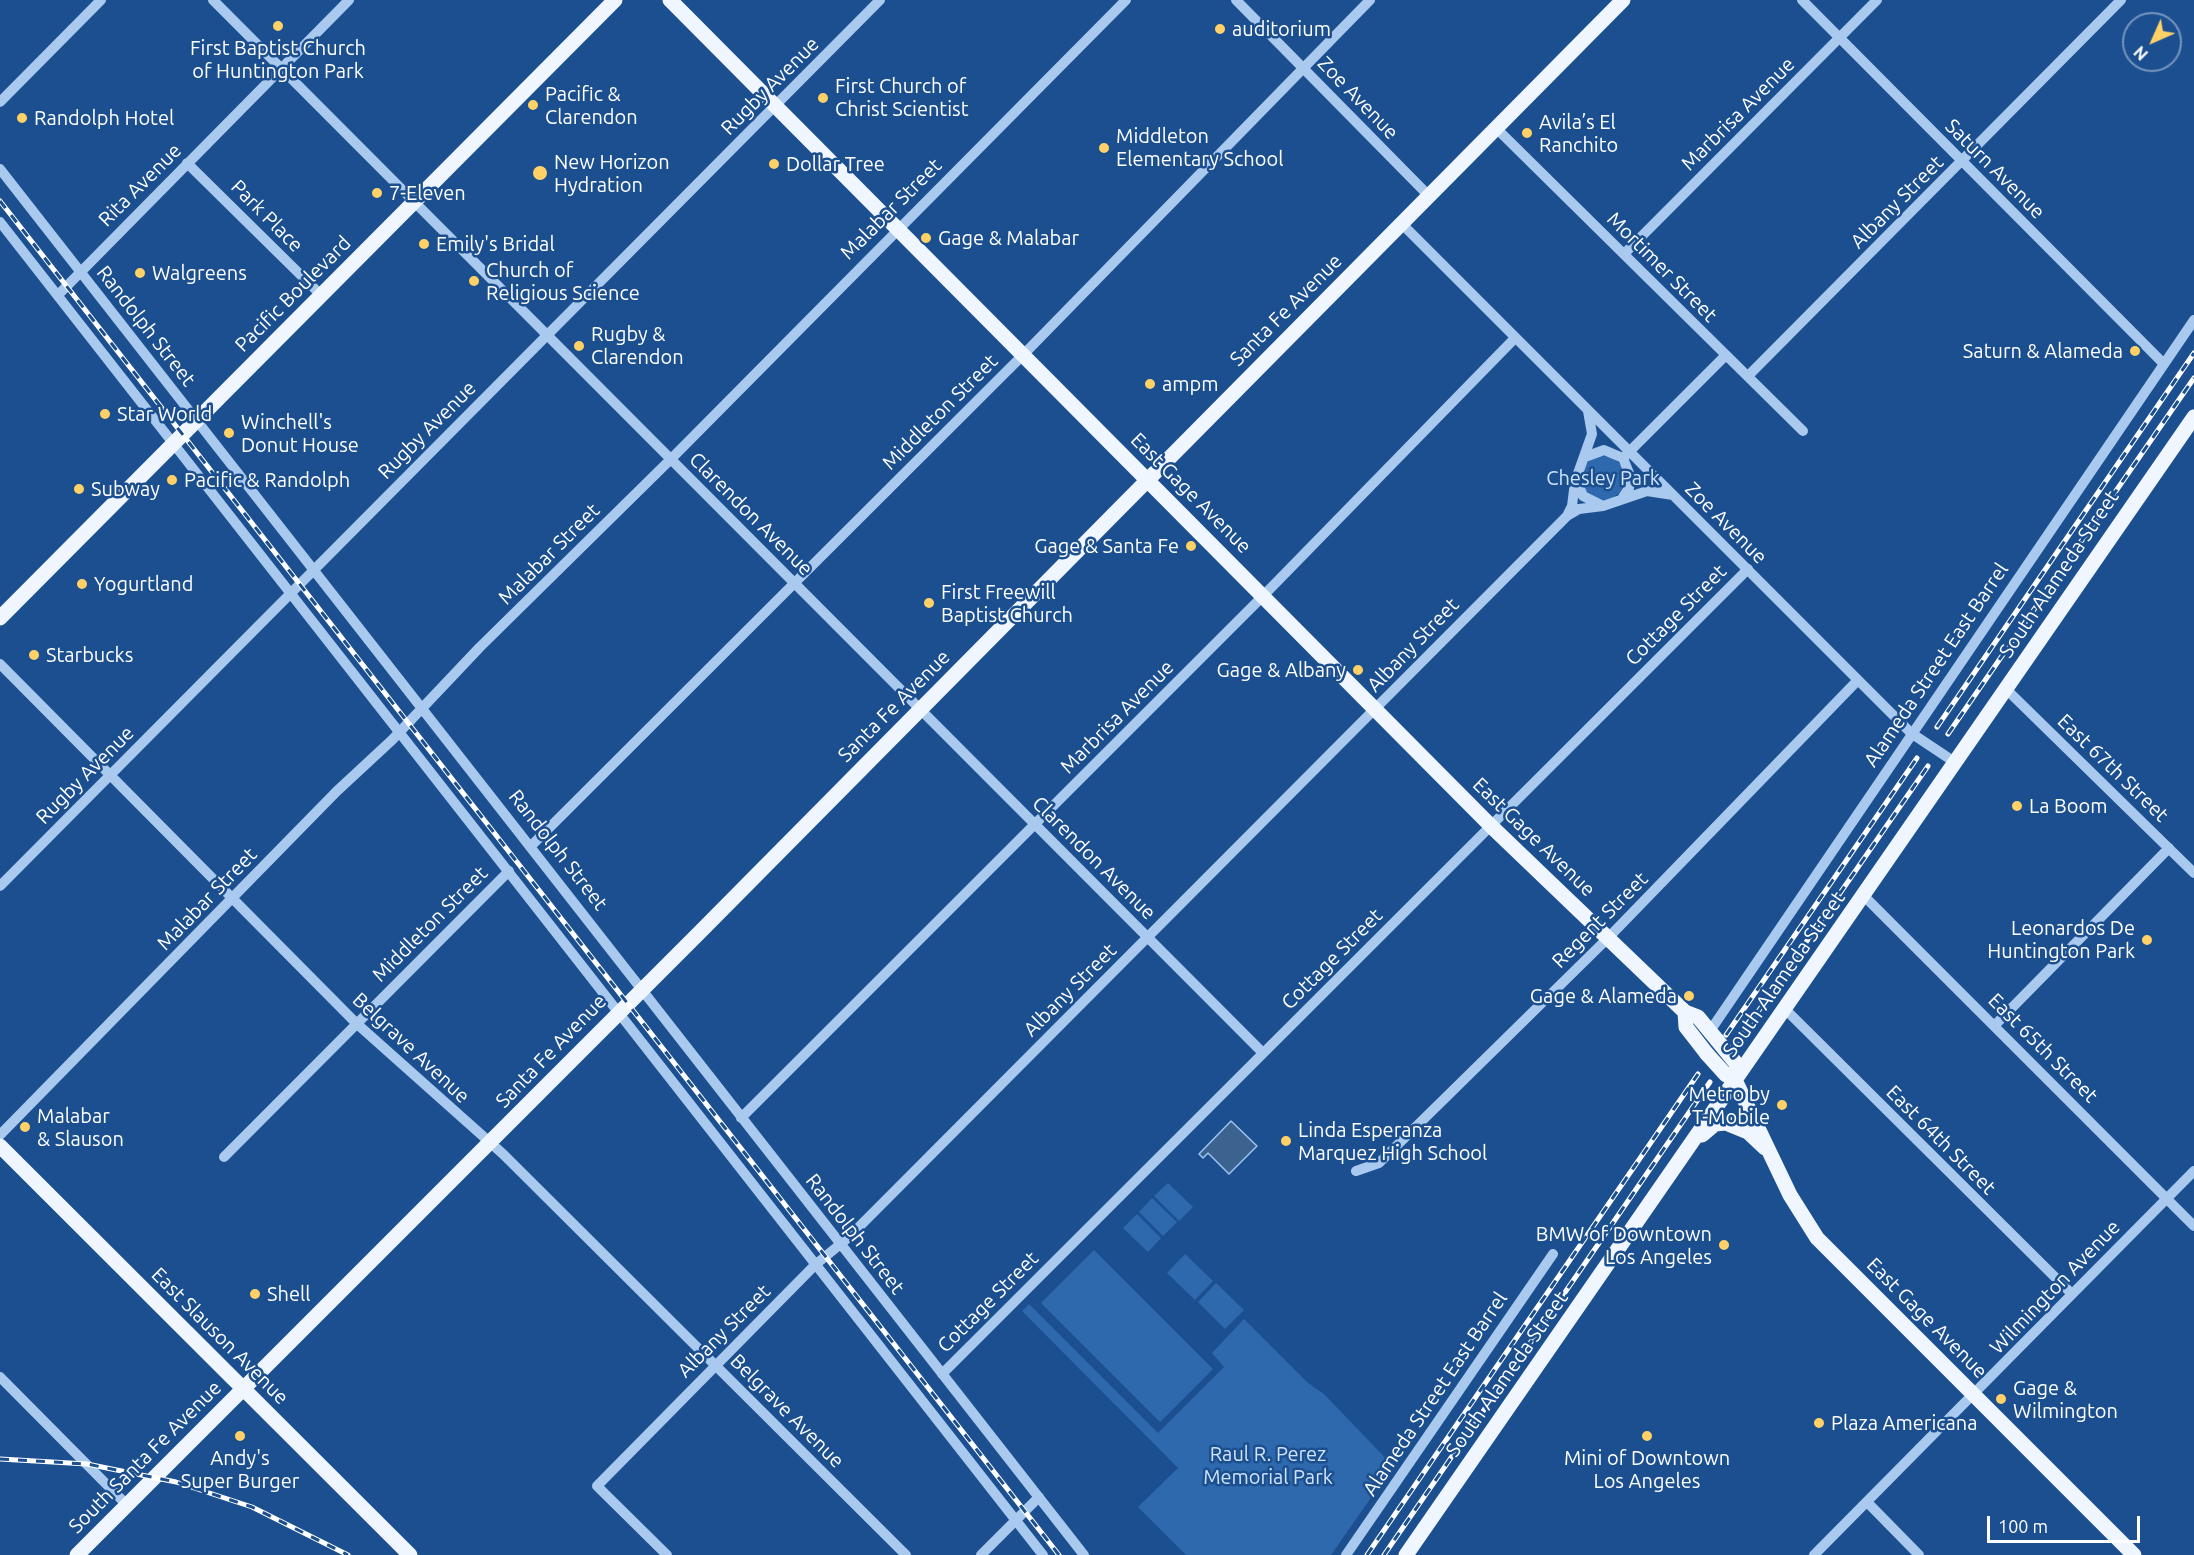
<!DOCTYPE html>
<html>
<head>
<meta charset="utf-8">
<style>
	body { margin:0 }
	#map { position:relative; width:2194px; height:1555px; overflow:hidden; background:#1b4f8f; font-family:Ubuntu,sans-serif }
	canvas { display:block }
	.north { position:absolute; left:2122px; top:12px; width:60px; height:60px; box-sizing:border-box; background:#1b4f8f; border:2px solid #7695bc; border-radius:50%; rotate:225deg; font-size:16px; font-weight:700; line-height:24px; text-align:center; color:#fff }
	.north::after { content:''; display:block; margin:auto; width:21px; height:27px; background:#ffd166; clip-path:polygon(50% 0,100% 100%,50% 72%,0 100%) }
	.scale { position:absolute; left:1987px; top:1516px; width:153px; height:27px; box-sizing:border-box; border:3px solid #fff; border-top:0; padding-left:8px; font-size:18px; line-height:21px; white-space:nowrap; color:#fff; -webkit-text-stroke:4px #1b4f8f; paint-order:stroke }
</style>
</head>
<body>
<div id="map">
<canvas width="2194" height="1555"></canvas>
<div class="north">N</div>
<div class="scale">100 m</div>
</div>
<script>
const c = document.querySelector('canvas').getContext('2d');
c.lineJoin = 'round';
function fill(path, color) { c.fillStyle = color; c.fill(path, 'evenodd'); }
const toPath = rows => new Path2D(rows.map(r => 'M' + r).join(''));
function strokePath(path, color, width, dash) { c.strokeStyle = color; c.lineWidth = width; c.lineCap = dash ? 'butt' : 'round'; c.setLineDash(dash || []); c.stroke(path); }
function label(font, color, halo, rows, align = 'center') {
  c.font = font + ' Ubuntu,sans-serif'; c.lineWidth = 5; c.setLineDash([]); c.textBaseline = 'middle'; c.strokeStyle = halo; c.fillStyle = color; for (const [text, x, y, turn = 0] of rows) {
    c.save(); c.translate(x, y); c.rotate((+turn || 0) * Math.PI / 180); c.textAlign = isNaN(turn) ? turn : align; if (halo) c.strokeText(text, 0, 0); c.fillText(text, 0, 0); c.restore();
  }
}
fill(toPath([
	'1581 478a22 22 0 1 1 44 0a22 22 0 1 1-44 0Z',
	[1168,1183,1193,1207,1179,1221,1154,1196],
	[1152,1198,1177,1222,1163,1236,1139,1212],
	[1137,1214,1161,1238,1148,1252,1123,1228],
	[1094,1250,1213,1369,1160,1422,1041,1303],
	[1185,1254,1213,1281,1195,1300,1167,1273],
	[1216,1283,1244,1310,1225,1329,1198,1302],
	[1029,1304,1158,1433,1224,1367,1212,1353,1244,1319,1308,1383,1324,1394,1393,1466,1331,1555,1186,1555,1138,1507,1178,1468,1022,1311]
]), '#2e69ad');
const water = toPath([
	[1231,1121,1257,1146,1229,1174,1208,1153,1203,1158,1199,1154,1231,1121]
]);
fill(water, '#3c6290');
strokePath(water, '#9cc4f0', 1.5);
strokePath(toPath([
	[213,0,1263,1053],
	[1236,0,1429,196],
	[1802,0,2164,364],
	[0,102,101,0],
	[1496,128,1803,431],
	[187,163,321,295],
	[0,169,1084,1555],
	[0,222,1043,1555],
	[1401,223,1911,733,1956,763],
	[1624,254,1877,0],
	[58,295,349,0],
	[1748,376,2121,0],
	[1588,411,1592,434,1576,479,1583,496,1603,506,1647,491,1673,495],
	[1585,457,1604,450,1623,458,1631,478,1629,488,1623,497],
	[1623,458,1726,355],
	[1567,516,1572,506,1575,482],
	[0,664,356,1023,503,1154,906,1555],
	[2006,689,2194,873],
	[532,845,1024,354,1370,0],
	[0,886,880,0],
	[1864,896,2194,1226],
	[1786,1010,2072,1294],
	[1995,1025,2169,848],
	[1710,1031,2194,320],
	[741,1118,1264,595,1515,338],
	[0,1135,337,791,392,740,480,647,671,459,1126,0],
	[224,1157,509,871],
	[1356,1171,1379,1163,1608,938,1858,680],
	[942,1374,1748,569],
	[0,1377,127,1505],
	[1867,1502,1919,1555],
	[667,1555,597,1486,815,1265,849,1237,1567,516,1579,509,1603,506],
	[981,1555,1039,1497],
	[1346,1555,1553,1254],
	[1814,1555,2194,1171]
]), '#a9c9ee', 10);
strokePath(toPath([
	[670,0,1491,826,1685,1012,1698,1017,1717,1040],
	[0,618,615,0],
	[1685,1012,1686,1027,1707,1054],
	[1735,1071,1735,1080,1790,1195,1817,1238,2134,1555],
	[1702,1135,1715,1124,1726,1123,1748,1132,1765,1148],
	[0,1146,410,1555],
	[77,1555,701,931,1623,0],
	[1406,1555,2194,417]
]), '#f0f6ff', 15);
const rail = toPath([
	[0,201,1059,1555],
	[1937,727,2194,353],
	[1948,734,2194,378],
	[1726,1035,1917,758],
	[1737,1042,1928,766],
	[0,1459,87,1464,176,1482,252,1507,348,1555],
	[1367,1555,1698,1074],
	[1384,1555,1710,1082]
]);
strokePath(rail, '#fff', 5);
strokePath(rail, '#1b4f8f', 3, [9]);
strokePath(toPath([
	[1717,1040,1735,1062],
	[1707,1054,1726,1075]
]), '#f0f6ff', 15);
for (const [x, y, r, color] of [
	[278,26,6,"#ffd166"],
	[1220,29,6,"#ffd166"],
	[823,98,6,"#ffd166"],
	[533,105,6,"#ffd166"],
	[22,118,6,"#ffd166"],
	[1527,133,6,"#ffd166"],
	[1104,148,6,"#ffd166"],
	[774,164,6,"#ffd166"],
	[540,173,8,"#ffd166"],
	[377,193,6,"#ffd166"],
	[926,238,6,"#ffd166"],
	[424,244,6,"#ffd166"],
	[140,273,6,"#ffd166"],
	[474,281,6,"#ffd166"],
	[579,346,6,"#ffd166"],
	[2135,351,6,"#ffd166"],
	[1150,384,6,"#ffd166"],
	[105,414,6,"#ffd166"],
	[229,433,6,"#ffd166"],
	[172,480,6,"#ffd166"],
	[79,489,6,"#ffd166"],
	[1191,546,6,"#ffd166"],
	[82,584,6,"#ffd166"],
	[929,603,6,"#ffd166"],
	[34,655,6,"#ffd166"],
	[1358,670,6,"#ffd166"],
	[2017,806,6,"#ffd166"],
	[2147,940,6,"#ffd166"],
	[1689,996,6,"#ffd166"],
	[1782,1105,6,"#ffd166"],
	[25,1127,6,"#ffd166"],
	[1286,1141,6,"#ffd166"],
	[1724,1245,6,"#ffd166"],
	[255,1294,6,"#ffd166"],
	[2001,1399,6,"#ffd166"],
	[1819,1423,6,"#ffd166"],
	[240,1436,6,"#ffd166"],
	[1647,1436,6,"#ffd166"]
]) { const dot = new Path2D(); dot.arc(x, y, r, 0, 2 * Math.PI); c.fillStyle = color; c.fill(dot); strokePath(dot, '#1b4f8f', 2); }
label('20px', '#fff', '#1b4f8f', [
	["auditorium",1232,29],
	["First Baptist Church",278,48,"center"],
	["of Huntington Park",278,71,"center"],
	["First Church of",835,86],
	["Christ Scientist",835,109],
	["Pacific &",545,94],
	["Clarendon",545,117],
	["Randolph Hotel",34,118],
	["Avila’s El",1539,122],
	["Ranchito",1539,145],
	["Middleton",1116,136],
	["Elementary School",1116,159],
	["New Horizon",554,162],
	["Hydration",554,185],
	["Dollar Tree",786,164],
	["7-Eleven",389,193],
	["Gage & Malabar",938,238],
	["Emily's Bridal",436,244],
	["Church of",486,270],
	["Religious Science",486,293],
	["Walgreens",152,273],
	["Rugby &",591,334],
	["Clarendon",591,357],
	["Saturn & Alameda",2123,351,"right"],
	["ampm",1162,384],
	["Star World",117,414],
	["Winchell's",241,422],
	["Donut House",241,445],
	["Pacific & Randolph",184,480],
	["Subway",91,489],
	["Gage & Santa Fe",1179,546,"right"],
	["Yogurtland",94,584],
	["First Freewill",941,592],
	["Baptist Church",941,615],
	["Starbucks",46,655],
	["Gage & Albany",1346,670,"right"],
	["La Boom",2029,806],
	["Leonardos De",2135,928,"right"],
	["Huntington Park",2135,951,"right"],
	["Gage & Alameda",1677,996,"right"],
	["Metro by",1770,1094,"right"],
	["T-Mobile",1770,1117,"right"],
	["Malabar",37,1116],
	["& Slauson",37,1139],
	["Linda Esperanza",1298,1130],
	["Marquez High School",1298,1153],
	["BMW of Downtown",1712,1234,"right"],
	["Los Angeles",1712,1257,"right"],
	["Shell",267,1294],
	["Gage &",2013,1388],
	["Wilmington",2013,1411],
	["Plaza Americana",1831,1423],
	["Andy's",240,1458,"center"],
	["Super Burger",240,1481,"center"],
	["Mini of Downtown",1647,1458,"center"],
	["Los Angeles",1647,1481,"center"]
], 'left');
label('20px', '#fff', '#1b4f8f', [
	["Rugby Avenue",770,86,-45],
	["Zoe Avenue",1358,98,46],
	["Marbrisa Avenue",1738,114,-45],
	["Saturn Avenue",1995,169,45],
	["Rita Avenue",140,185,-45],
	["Albany Street",1897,202,-45],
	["Malabar Street",891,209,-45],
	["Park Place",267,216,45],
	["Mortimer Street",1662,267,45],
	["Pacific Boulevard",293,294,-45],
	["Santa Fe Avenue",1286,310,-45],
	["Randolph Street",146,326,52],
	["Middleton Street",940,412,-45],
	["Rugby Avenue",427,430,-45],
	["East Gage Avenue",1191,493,45],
	["Clarendon Avenue",751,514,45],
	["Zoe Avenue",1726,523,45],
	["Malabar Street",549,554,-45],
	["South Alameda Street",2059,574,-56],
	["Cottage Street",1676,615,-45],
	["Albany Street",1413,645,-46],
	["Alameda Street East Barrel",1936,665,-56],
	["Santa Fe Avenue",894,706,-45],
	["Marbrisa Avenue",1117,717,-45],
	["East 67th Street",2113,768,44],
	["Rugby Avenue",85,775,-45],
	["East Gage Avenue",1534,837,44],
	["Randolph Street",558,850,52],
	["Clarendon Avenue",1094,858,45],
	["Malabar Street",207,899,-46],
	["Regent Street",1600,920,-45],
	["Middleton Street",430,924,-45],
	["Cottage Street",1332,959,-45],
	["South Alameda Street",1784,974,-55],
	["Albany Street",1070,990,-45],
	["Belgrave Avenue",411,1048,43],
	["East 65th Street",2043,1048,45],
	["Santa Fe Avenue",551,1051,-46],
	["East 64th Street",1941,1140,45],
	["Randolph Street",855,1234,52],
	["Wilmington Avenue",2055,1287,-46],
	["Cottage Street",988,1302,-45],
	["East Gage Avenue",1927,1318,45],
	["Albany Street",724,1331,-45],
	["East Slauson Avenue",220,1336,45],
	["South Alameda Street",1507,1374,-55],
	["Alameda Street East Barrel",1435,1394,-56],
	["Belgrave Avenue",787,1411,45],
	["South Santa Fe Avenue",145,1457,-45]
]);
label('20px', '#cfe3fa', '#1b4f8f', [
	["Chesley Park",1603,478],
	["Raul R. Perez",1268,1454],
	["Memorial Park",1268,1477]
]);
</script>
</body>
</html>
